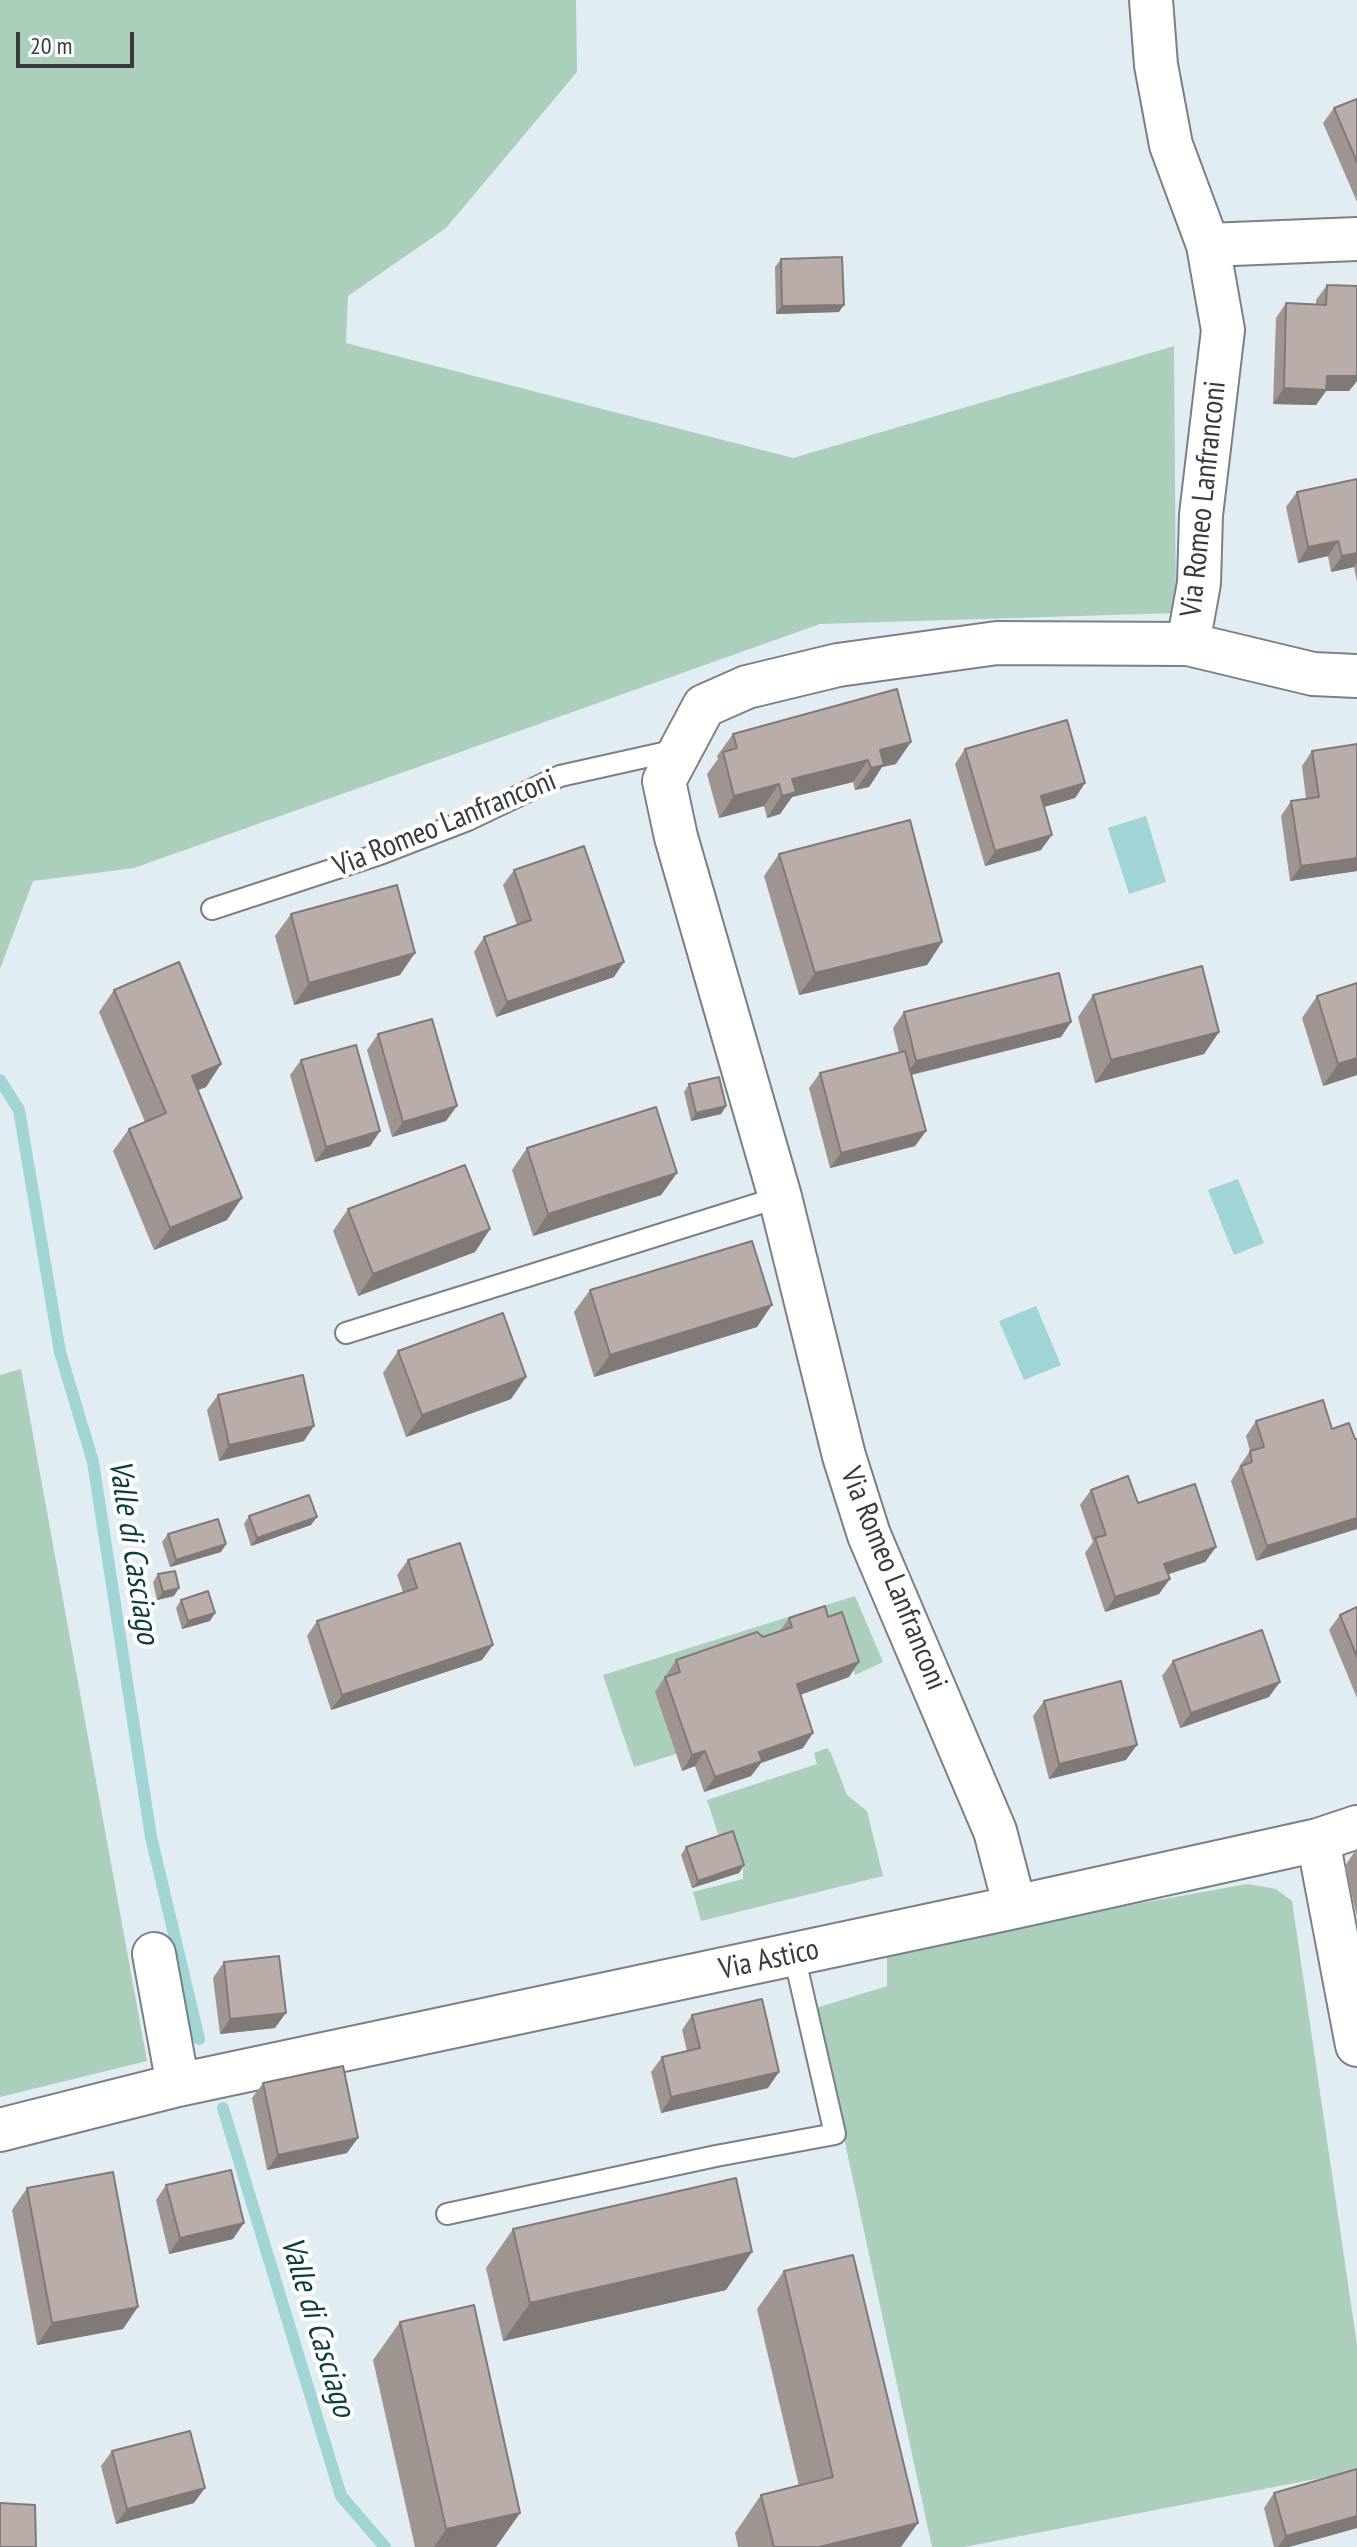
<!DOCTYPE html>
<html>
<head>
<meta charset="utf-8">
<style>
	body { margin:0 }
	#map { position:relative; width:1357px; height:2547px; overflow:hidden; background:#e2ecf3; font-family:"PT Sans Narrow",sans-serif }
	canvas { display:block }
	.scale { position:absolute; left:16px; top:32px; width:118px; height:36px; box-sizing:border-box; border:4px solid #373b3e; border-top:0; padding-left:10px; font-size:24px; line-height:28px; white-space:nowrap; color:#373b3e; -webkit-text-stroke:6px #fff; paint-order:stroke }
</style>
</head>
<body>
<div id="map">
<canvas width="1357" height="2547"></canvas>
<div class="scale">20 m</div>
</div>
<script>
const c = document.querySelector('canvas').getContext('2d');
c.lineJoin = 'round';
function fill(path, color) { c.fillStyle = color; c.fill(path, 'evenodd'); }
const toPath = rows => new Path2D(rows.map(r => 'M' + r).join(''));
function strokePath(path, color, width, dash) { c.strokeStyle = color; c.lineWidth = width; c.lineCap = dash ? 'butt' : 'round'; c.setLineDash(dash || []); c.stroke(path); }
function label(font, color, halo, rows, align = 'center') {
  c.font = font + ' "PT Sans Narrow",sans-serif'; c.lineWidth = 8; c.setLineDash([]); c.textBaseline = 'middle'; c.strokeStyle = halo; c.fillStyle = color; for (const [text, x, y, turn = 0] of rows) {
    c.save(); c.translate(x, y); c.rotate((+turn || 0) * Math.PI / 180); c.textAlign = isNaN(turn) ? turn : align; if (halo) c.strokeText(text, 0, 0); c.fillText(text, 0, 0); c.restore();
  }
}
fill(toPath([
	[0,0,576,0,577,72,446,228,348,296,346,343,793,458,1174,346,1176,613,820,624,134,868,33,881,0,969],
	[21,1369,147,2061,0,2097,0,1375],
	[855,1596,883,1662,855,1675,839,1623,676,1754,634,1767,603,1675],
	[827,1748,831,1753,847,1795,867,1811,883,1876,701,1921,693,1892,743,1879,743,1867,734,1838,719,1837,707,1800,817,1764,814,1753],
	[1247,1884,1276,1889,1292,1901,1357,2345,1357,2471,964,2547,932,2547,816,2008,887,1986,887,1949]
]), '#abcfba');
fill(toPath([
	[1146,816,1166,882,1129,894,1108,828],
	[1238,1179,1264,1243,1234,1255,1208,1190],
	[1036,1306,1061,1365,1024,1380,999,1321]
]), '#a0d4d5');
strokePath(toPath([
	[0,1080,19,1110,60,1352,93,1462,151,1837,199,2039],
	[223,2108,341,2496,385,2547]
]), '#a0d4d5', 12);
const lane = toPath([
	[212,909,380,854,468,820,560,776,681,749],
	[346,1333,780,1197],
	[447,2214,716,2156,835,2134,794,1955]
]);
const street = toPath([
	[1208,245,1357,239],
	[1188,644,1313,674,1357,676],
	[1318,1840,1357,2045],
	[1015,1907,995,1831,869,1535,844,1456,780,1197,676,837,664,781,704,706,747,687,838,665,997,643,1188,644,1199,583,1201,515,1223,330,1208,245,1171,145,1156,65,1151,0],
	[154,1954,178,2085],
	[0,2130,178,2085,1015,1907,1318,1840,1357,1827]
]);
strokePath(lane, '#798187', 24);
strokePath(street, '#798187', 46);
strokePath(lane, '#fff', 20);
strokePath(street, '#fff', 42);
fill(toPath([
	[1357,99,1357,202,1323,123,1334,108],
	[781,259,839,312,776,314,775,267],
	[1327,285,1357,286,1357,381,1349,391,1326,391,1316,405,1273,404,1276,318,1286,303,1316,304,1316,300],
	[1357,479,1357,582,1354,567,1331,572,1328,556,1298,563,1286,507,1297,492],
	[733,734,896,764,882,767,869,787,855,790,853,782,792,797,780,814,767,818,764,806,719,818,707,774,718,759,717,756],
	[1357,744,1357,871,1290,881,1281,816,1291,801,1306,799,1302,766,1312,751],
	[965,749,1085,783,1075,798,1044,807,1041,850,985,866,955,764],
	[779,854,942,942,927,965,799,995,764,876],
	[514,870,614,977,496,1017,474,952,484,937,517,925,503,885],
	[291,914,400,975,294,1005,275,936],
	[114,990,221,1064,206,1087,198,1090,227,1220,154,1250,113,1151,129,1129,145,1122,99,1012],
	[1093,995,1219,1032,1204,1054,1095,1083,1078,1017],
	[1317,996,1357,1075,1323,1086,1302,1018],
	[904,1012,1071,1022,1061,1037,912,1075,926,1131,915,1146,830,1168,809,1088,820,1073,899,1053,893,1028],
	[378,1034,446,1121,392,1137,367,1050],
	[301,1060,380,1131,370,1146,315,1162,290,1075],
	[689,1084,726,1106,721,1114,691,1121,684,1092],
	[527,1148,677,1173,661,1195,533,1236,512,1170],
	[348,1209,490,1229,475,1252,358,1296,333,1231],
	[590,1290,757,1327,594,1377,574,1312],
	[398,1351,526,1377,511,1399,406,1437,383,1373],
	[218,1395,304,1441,219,1461,207,1410],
	[1256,1421,1332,1429,1355,1439,1256,1561,1231,1481,1239,1468,1239,1467,1250,1451,1246,1436],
	[1091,1490,1138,1503,1216,1547,1205,1562,1168,1574,1159,1594,1105,1612,1085,1553,1093,1542,1080,1505],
	[249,1516,311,1525,251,1546,244,1524],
	[168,1534,226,1544,221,1552,170,1567,162,1542],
	[408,1560,482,1660,331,1710,307,1636,317,1621,403,1592,397,1575],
	[158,1574,174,1596,157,1600,153,1582],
	[181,1600,210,1621,182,1629,176,1608],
	[1357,1607,1357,1698,1329,1630,1340,1615],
	[789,1618,849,1677,800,1695,803,1748,761,1763,751,1776,704,1792,695,1766,682,1771,655,1692,676,1660,763,1637,780,1631],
	[1173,1661,1269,1697,1180,1728,1162,1676],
	[1044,1701,1126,1760,1049,1779,1033,1716],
	[686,1847,744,1865,739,1873,692,1888,681,1855],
	[1357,1848,1357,1917,1345,1866],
	[224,1962,275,2028,220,2034,213,1978],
	[692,2015,768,2088,661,2113,651,2072,662,2057,687,2051,682,2030],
	[263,2083,347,2153,267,2170,252,2098],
	[166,2185,233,2239,169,2254,156,2200],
	[27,2188,123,2329,37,2345,12,2210],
	[513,2229,726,2290,503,2341,486,2268],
	[784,2271,901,2547,738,2547,735,2533,761,2495,799,2486,757,2309],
	[400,2322,520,2513,496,2547,415,2547,373,2360],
	[112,2451,194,2503,116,2524,101,2466],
	[1357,2469,1357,2528,1289,2547,1274,2547,1264,2508,1274,2493]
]), '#9e9590');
fill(toPath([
	[844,305,839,312,776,314,782,306],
	[1357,366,1357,381,1349,391,1326,391,1316,405,1273,404,1284,388],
	[1338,541,1328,556,1298,563,1308,547],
	[1357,553,1357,562,1354,567,1331,572,1342,556],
	[911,742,896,764,882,767,869,787,855,790,871,768,880,750],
	[868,760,853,782,792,797,780,814,767,818,792,779],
	[1085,783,1075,798,1030,811,1041,796],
	[779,784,764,806,719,818,734,796],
	[1052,835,1041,850,985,866,995,851],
	[1357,858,1357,871,1290,881,1301,866],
	[942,942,927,965,799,995,815,973],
	[415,953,400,975,294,1005,309,983],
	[624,962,614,977,496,1017,507,1002],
	[1071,1022,1061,1037,905,1076,916,1061],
	[1219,1032,1204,1054,1095,1083,1111,1060],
	[1357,1058,1357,1075,1323,1086,1338,1064],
	[221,1064,206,1087,177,1098,192,1076],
	[457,1106,446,1121,392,1137,403,1122],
	[726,1106,721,1114,691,1121,696,1113],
	[380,1131,370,1146,315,1162,326,1147],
	[926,1131,915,1146,830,1168,841,1153],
	[677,1173,661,1195,533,1236,548,1214],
	[242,1198,227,1220,154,1250,170,1228],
	[490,1229,475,1252,358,1296,373,1274],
	[772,1305,757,1327,594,1377,610,1355],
	[526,1377,511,1399,406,1437,422,1415],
	[314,1426,304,1441,219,1461,229,1445],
	[317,1517,311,1525,251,1546,257,1538],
	[1357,1518,1357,1529,1256,1561,1267,1546],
	[226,1544,221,1552,170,1567,176,1560],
	[1216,1547,1205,1562,1154,1579,1164,1564],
	[1170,1579,1159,1594,1105,1612,1115,1597],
	[179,1588,174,1596,157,1600,163,1592],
	[215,1613,210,1621,182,1629,188,1621],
	[493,1645,482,1660,331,1710,342,1695],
	[859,1662,849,1677,786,1700,797,1684],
	[1280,1682,1269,1697,1180,1728,1191,1713],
	[813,1733,803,1748,761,1763,751,1776,704,1792,715,1777,759,1752],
	[1137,1745,1126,1760,1049,1779,1059,1764],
	[705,1751,695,1766,682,1771,692,1755],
	[744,1865,739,1873,692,1888,698,1881],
	[286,2013,275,2028,220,2034,230,2019],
	[779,2072,768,2088,661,2113,671,2097],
	[358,2138,347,2153,267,2170,278,2155],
	[244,2223,233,2239,169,2254,180,2238],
	[752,2252,726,2290,503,2341,530,2303],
	[138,2307,123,2329,37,2345,52,2323],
	[205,2488,194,2503,116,2524,127,2509],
	[520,2513,496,2547,434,2547,446,2529],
	[1357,2516,1357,2528,1289,2547,1278,2547,1286,2536],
	[918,2523,901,2547,819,2547]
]), '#817976');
const building = toPath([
	[1357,99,1357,162,1334,108,1357,99],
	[842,257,844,305,782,306,781,259,842,257],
	[1327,285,1357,286,1357,376,1327,376,1326,390,1284,388,1286,303,1326,305,1327,285],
	[1357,479,1357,553,1342,556,1338,541,1308,547,1297,492,1357,479],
	[897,689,911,742,880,750,884,765,871,768,868,760,792,779,796,792,782,796,779,784,734,796,723,752,737,748,733,734,897,689],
	[1067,720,1085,783,1041,796,1052,835,995,851,965,749,1067,720],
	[1357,744,1357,858,1301,866,1291,801,1319,797,1312,751,1357,744],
	[910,820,942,942,815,973,779,854,910,820],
	[584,846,624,962,507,1002,484,937,531,920,514,870,584,846],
	[397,885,415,953,309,983,291,914,397,885],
	[179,962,221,1064,192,1076,242,1198,170,1228,129,1129,166,1113,114,990,179,962],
	[1202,966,1219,1032,1111,1060,1093,995,1202,966],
	[1059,973,1071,1022,916,1061,904,1012,1059,973],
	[1357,983,1357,1058,1338,1064,1317,996,1357,983],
	[432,1019,457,1106,403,1122,378,1034,432,1019],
	[356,1045,380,1131,326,1147,301,1060,356,1045],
	[905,1051,926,1131,841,1153,820,1073,905,1051],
	[719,1077,726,1106,696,1113,689,1084,719,1077],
	[656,1107,677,1173,548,1214,527,1148,656,1107],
	[465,1165,490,1229,373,1274,348,1209,465,1165],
	[752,1241,772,1305,610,1355,590,1290,752,1241],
	[503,1313,526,1377,422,1415,398,1351,503,1313],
	[303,1375,314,1426,229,1445,218,1395,303,1375],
	[1323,1400,1332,1429,1349,1423,1355,1439,1357,1439,1357,1518,1267,1546,1241,1466,1252,1462,1250,1451,1264,1447,1256,1421,1323,1400],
	[1128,1476,1138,1503,1195,1484,1216,1547,1164,1564,1170,1579,1115,1597,1095,1538,1106,1535,1091,1490,1128,1476],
	[309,1495,317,1517,257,1538,249,1516,309,1495],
	[218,1519,226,1544,176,1560,168,1534,218,1519],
	[460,1543,493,1645,342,1695,317,1621,417,1588,408,1560,460,1543],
	[175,1571,179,1588,163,1592,158,1574,175,1571],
	[208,1591,215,1613,188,1621,181,1600,208,1591],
	[825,1606,828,1617,842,1612,859,1662,797,1684,813,1733,759,1752,762,1761,715,1777,705,1751,692,1755,665,1677,680,1672,676,1660,757,1632,763,1637,792,1627,789,1618,825,1606],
	[1357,1607,1357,1657,1340,1615,1357,1607],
	[1262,1630,1280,1682,1191,1713,1173,1661,1262,1630],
	[1121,1681,1137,1745,1059,1764,1044,1701,1121,1681],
	[733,1831,744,1865,698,1881,686,1847,733,1831],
	[279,1956,286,2013,230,2019,224,1962,279,1956],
	[762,1999,779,2072,671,2097,662,2057,700,2048,692,2015,762,1999],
	[343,2066,358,2138,278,2155,263,2083,343,2066],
	[231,2170,244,2223,180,2238,166,2185,231,2170],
	[113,2172,138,2307,52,2323,27,2188,113,2172],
	[736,2178,752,2252,530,2303,513,2229,736,2178],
	[853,2255,918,2523,819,2547,774,2547,761,2495,833,2477,784,2271,853,2255],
	[474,2305,520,2513,446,2529,400,2322,474,2305],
	[190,2431,205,2488,127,2509,112,2451,190,2431],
	[1357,2469,1357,2516,1286,2536,1274,2493,1357,2469],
	[0,2503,35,2505,36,2547,0,2547,0,2503]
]);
fill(building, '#b8ada8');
strokePath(building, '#817976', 2);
label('30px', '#373b3e', '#fff', [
	["Via Romeo Lanfranconi",1204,499,-84],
	["Via Romeo Lanfranconi",445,824,-22],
	["Via Romeo Lanfranconi",893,1579,68],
	["Via Astico",769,1960,-12]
]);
label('italic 32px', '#0c3d3f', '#fff', [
	["Valle di Casciago",133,1552,81],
	["Valle di Casciago",317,2327,73]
]);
</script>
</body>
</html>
